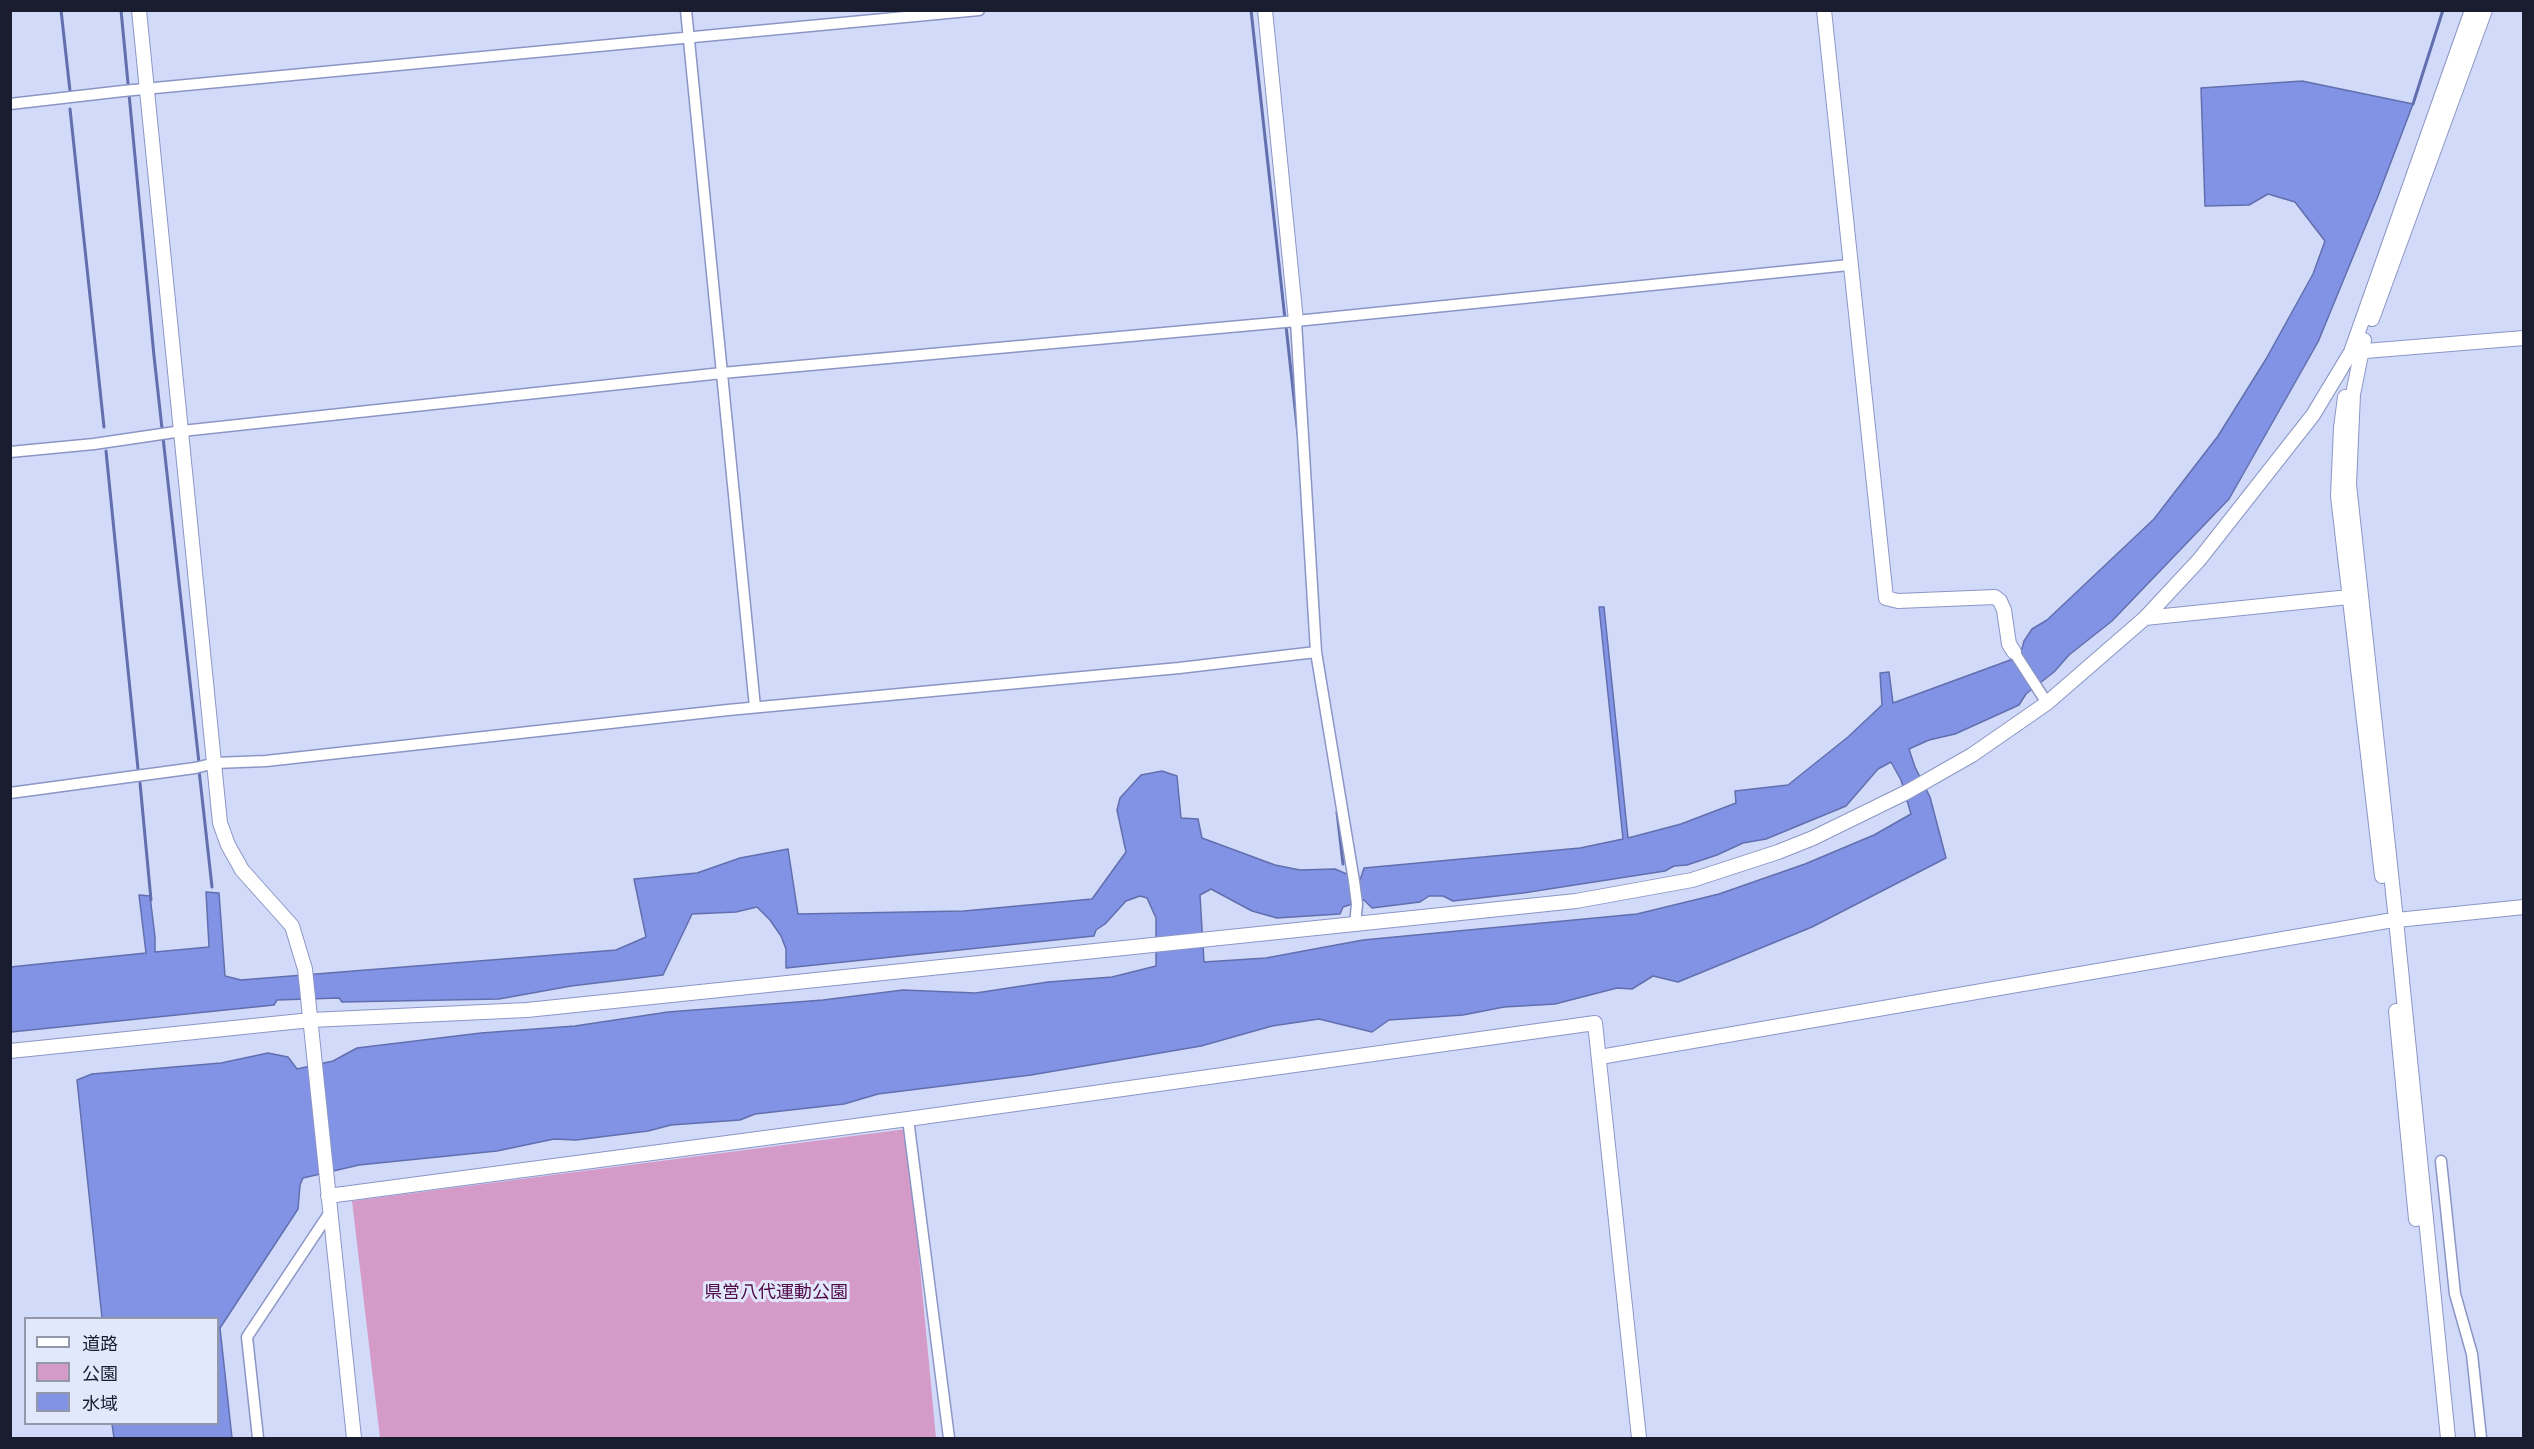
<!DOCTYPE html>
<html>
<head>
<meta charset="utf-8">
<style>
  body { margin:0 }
  #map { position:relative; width:2534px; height:1449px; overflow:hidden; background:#d2daf9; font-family:"IBM Plex Sans","Noto Sans JP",sans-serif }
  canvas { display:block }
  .frame { position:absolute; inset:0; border:12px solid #191d2f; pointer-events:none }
  .legend { position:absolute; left:24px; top:1317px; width:195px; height:108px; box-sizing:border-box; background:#e2e8fc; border:2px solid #9297aa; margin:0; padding:8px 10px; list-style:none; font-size:18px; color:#191d2f }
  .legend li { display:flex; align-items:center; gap:12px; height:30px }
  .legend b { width:30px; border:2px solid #9297aa }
</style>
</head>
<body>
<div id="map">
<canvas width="2534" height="1449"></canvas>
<div class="frame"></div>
<ul class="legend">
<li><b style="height:8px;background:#fff"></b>道路</li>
<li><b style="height:16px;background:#d59bc8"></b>公園</li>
<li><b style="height:16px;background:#8292e4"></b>水域</li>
</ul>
</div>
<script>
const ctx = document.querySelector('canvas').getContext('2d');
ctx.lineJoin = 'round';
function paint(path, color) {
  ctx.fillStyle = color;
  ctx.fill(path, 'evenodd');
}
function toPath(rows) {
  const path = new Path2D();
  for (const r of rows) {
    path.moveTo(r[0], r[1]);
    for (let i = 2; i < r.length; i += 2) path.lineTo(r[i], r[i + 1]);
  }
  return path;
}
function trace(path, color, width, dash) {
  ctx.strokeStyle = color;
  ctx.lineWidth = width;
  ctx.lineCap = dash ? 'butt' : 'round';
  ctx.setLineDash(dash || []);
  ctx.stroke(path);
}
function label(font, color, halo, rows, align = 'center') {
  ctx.font = font + ' "IBM Plex Sans","Noto Sans JP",sans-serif';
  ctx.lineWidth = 6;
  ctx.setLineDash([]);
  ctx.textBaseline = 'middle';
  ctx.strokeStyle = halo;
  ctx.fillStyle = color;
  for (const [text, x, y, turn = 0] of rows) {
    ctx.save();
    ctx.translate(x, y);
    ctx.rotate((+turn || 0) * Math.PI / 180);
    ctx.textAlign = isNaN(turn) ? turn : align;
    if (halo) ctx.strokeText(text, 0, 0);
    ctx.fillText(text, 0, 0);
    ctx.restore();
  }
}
paint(toPath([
  [907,1129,936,1438,380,1438,352,1201]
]), '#d59bc8');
const water = toPath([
  [2302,81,2413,104,2378,196,2318,342,2229,499,2112,621,2069,655,2054,672,2026,694,2019,705,1955,734,1929,740,1909,749,1915,767,1930,797,1946,858,1812,927,1678,982,1653,976,1632,989,1617,988,1555,1004,1504,1007,1463,1015,1389,1020,1372,1032,1319,1019,1272,1026,1201,1046,1031,1075,878,1094,844,1104,755,1114,740,1120,671,1125,648,1131,576,1140,554,1139,497,1151,359,1165,303,1178,300,1185,298,1209,220,1328,232,1438,114,1438,112,1424,218,1424,218,1318,102,1318,77,1080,92,1074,221,1063,268,1053,288,1057,297,1069,333,1061,357,1048,481,1033,575,1026,668,1012,823,1000,903,990,976,993,1048,982,1112,977,1156,966,1156,918,1147,898,1140,896,1126,901,1105,924,1096,930,1094,936,786,968,786,949,781,936,770,920,757,907,736,912,692,914,663,975,571,986,499,999,342,1002,339,998,277,1000,274,1005,11,1032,10,967,146,953,139,895,150,896,155,937,155,952,209,947,206,892,219,893,225,976,241,980,616,950,646,937,634,879,697,873,740,858,788,849,798,914,964,911,1092,899,1126,852,1117,810,1120,798,1141,775,1162,771,1177,776,1181,818,1198,819,1202,838,1275,865,1300,870,1335,869,1349,875,1352,880,1360,880,1364,868,1580,848,1623,839,1599,607,1604,607,1628,838,1681,824,1736,803,1735,791,1788,785,1848,737,1882,705,1880,673,1889,672,1893,703,2013,659,2021,652,2024,641,2032,629,2047,620,2154,519,2218,436,2266,359,2313,274,2325,241,2295,202,2268,194,2249,205,2205,206,2201,88,2302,81],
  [1891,762,1901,780,1911,814,1874,835,1805,864,1719,894,1637,914,1363,940,1266,958,1204,962,1200,895,1211,889,1252,911,1277,918,1340,914,1343,907,1364,900,1372,908,1420,902,1429,896,1443,896,1453,901,1523,893,1665,871,1674,866,1687,865,1717,855,1743,843,1766,839,1846,806,1878,769,1891,762]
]);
paint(water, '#8292e4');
trace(water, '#626fae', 1.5);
trace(toPath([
  [61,10,70,91],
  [121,10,154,356,199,763],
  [1251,10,1285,319],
  [2413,104,2443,10],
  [70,109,104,427],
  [1286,326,1298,435],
  [106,451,138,769],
  [199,770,212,887],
  [140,783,151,900],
  [1337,812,1343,864]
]), '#626fae', 3);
const minor = toPath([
  [686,10,755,707],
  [10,104,123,91,979,10],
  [1296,321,1316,652,1354,881,1357,904,1355,924],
  [10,452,94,444,182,431,722,373,1296,321,1849,265],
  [2014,652,2047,703],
  [10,793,195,768,215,763,266,761,728,710,1179,668,1316,652],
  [908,1119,949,1438],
  [2441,1161,2455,1294,2472,1354,2481,1438],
  [258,1438,247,1337,330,1212]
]);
const tertiary = toPath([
  [139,10,220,823,228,845,242,870,292,926,305,969,354,1438],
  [1265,10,1296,321],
  [1824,10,1886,598,1898,601,1995,597,2000,601,2004,610,2009,644,2014,652],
  [2372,319,2485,10],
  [2364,340,2353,394,2349,484,2396,920,2448,1438],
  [2353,352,2524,338],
  [2345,397,2341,428,2338,496,2382,876],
  [2145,618,2349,597],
  [2396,1011,2416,1219],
  [10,1051,311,1020,527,1010,1576,901,1692,880,1778,852,1813,838,1907,792,1972,755,2047,703,2145,618,2199,560,2313,415,2351,352,2472,10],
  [1600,1057,2387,921,2524,907],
  [328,1196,908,1119,1595,1023,1639,1438]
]);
trace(minor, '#8b96c5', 13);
trace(tertiary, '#8b96c5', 16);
trace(minor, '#fff', 10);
trace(tertiary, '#fff', 14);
label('18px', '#500a47', '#e2e8fc', [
  ["県営八代運動公園",776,1293]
]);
</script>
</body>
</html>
